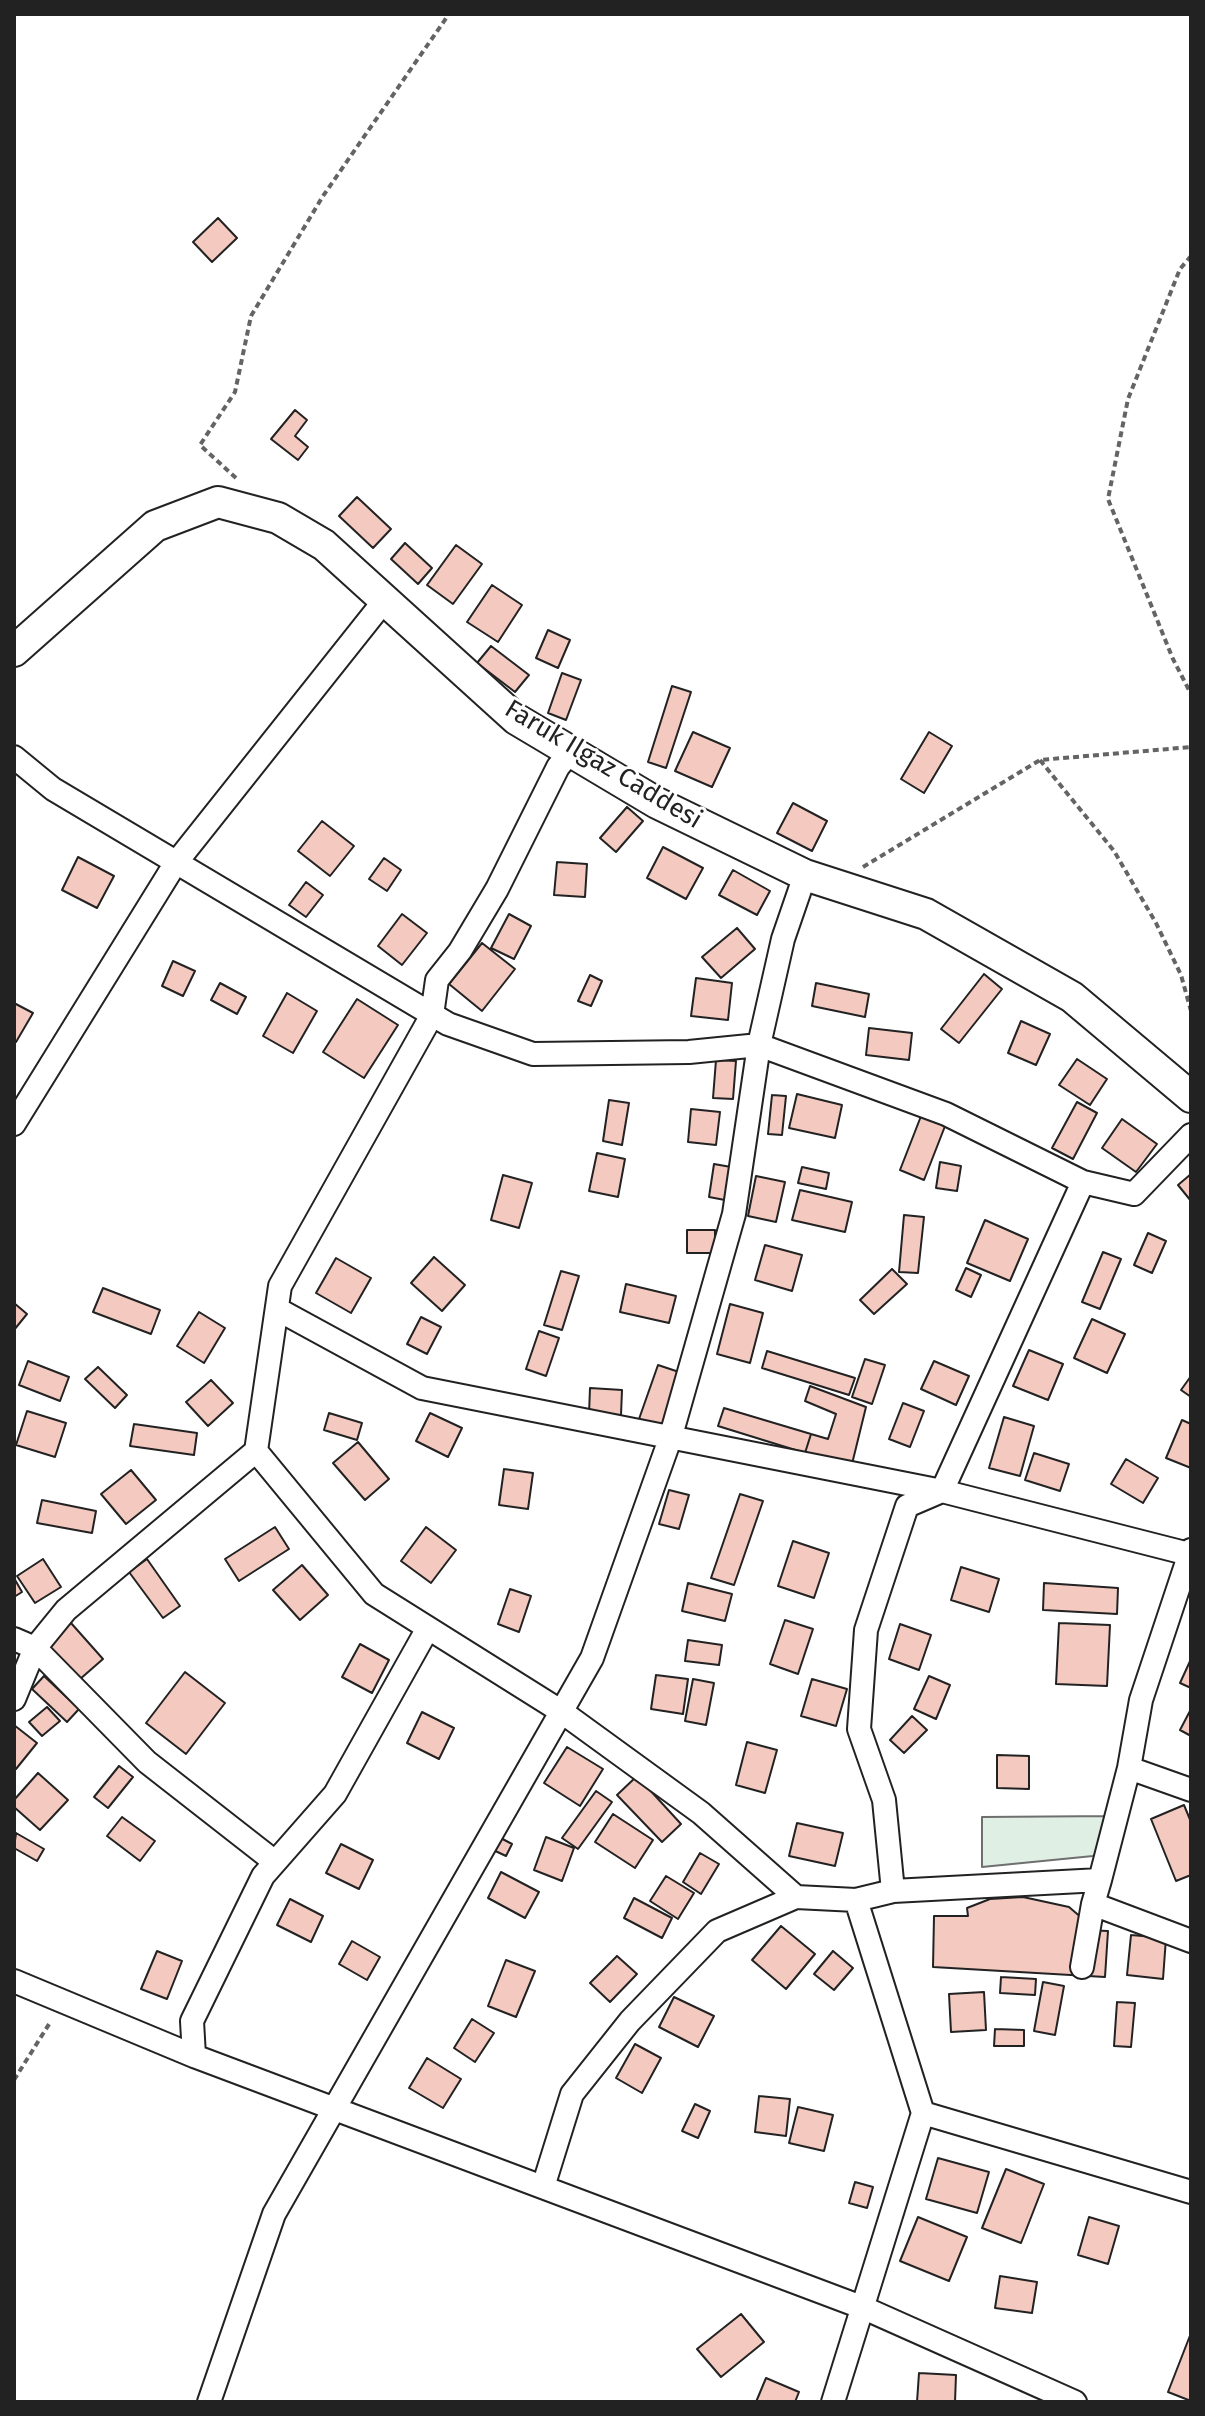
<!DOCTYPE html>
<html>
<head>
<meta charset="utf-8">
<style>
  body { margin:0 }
  #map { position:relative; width:1205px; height:2416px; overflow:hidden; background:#fff; font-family:"Fira Sans",sans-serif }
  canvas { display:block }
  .frame { position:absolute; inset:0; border:16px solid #222; pointer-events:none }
</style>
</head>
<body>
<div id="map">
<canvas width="1205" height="2416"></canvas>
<div class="frame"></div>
</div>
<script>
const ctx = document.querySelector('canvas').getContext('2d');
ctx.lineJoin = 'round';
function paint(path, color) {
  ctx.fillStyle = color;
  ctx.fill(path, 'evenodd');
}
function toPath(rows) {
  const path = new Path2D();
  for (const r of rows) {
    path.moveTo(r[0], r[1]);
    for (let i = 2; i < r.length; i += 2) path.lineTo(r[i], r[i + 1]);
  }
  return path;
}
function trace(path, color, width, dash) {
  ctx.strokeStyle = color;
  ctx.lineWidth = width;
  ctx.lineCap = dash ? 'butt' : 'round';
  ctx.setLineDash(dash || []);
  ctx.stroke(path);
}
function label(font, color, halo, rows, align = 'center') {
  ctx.font = font + ' "Fira Sans",sans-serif';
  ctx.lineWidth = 6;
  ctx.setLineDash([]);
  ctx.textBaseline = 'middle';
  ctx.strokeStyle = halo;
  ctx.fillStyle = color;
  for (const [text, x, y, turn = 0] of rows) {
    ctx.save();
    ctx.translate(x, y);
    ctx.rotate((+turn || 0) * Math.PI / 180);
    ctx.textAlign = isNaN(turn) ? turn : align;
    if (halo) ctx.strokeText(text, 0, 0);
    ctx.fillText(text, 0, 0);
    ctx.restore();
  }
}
const green = toPath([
  [1113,1816,1105,1850,1093,1856,982,1867,982,1817,1113,1816]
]);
paint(green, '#e0efe3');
trace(green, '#6f6f6f', 2);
const building = toPath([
  [218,218,237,238,212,262,193,242,218,218],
  [295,410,307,420,295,436,308,447,298,460,271,439,295,410],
  [357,497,391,529,373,548,339,516,357,497],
  [405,543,432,568,418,584,391,559,405,543],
  [456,545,482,564,453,604,427,585,456,545],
  [492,585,522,605,498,642,467,622,492,585],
  [548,630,570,640,558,668,536,658,548,630],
  [491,646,529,675,515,692,477,663,491,646],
  [562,673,581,680,566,720,548,713,562,673],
  [672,686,691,692,666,768,648,762,672,686],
  [693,732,730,748,712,787,675,771,693,732],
  [929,732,952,746,924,793,901,779,929,732],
  [793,803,827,821,812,851,777,833,793,803],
  [627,807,643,821,616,852,600,838,627,807],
  [322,821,354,846,330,876,298,851,322,821],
  [663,847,703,868,686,899,647,878,663,847],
  [78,857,114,876,97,908,62,890,78,857],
  [384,858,401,870,387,891,369,879,384,858],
  [557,862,587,864,585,897,554,895,557,862],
  [733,870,770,891,757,915,719,895,733,870],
  [306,882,323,895,306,917,289,905,306,882],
  [402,914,427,933,402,965,378,946,402,914],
  [509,914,531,926,514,959,491,948,509,914],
  [737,928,755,949,721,978,702,957,737,928],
  [482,943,515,969,482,1011,449,984,482,943],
  [173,961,195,971,183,996,162,986,173,961],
  [984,974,1002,989,959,1043,941,1029,984,974],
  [590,975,602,981,591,1006,578,1001,590,975],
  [696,978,732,983,728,1020,691,1016,696,978],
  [220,983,246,997,237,1014,211,1000,220,983],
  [816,983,869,994,865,1017,812,1006,816,983],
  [287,993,317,1011,293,1053,263,1036,287,993],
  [357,999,398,1025,364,1078,323,1052,357,999],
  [14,1003,33,1013,16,1042,14,1040,14,1003],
  [1021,1021,1050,1034,1036,1065,1008,1053,1021,1021],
  [869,1028,912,1033,909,1060,866,1055,869,1028],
  [1077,1059,1107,1079,1090,1105,1059,1085,1077,1059],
  [716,1060,736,1061,733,1099,713,1098,716,1060],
  [797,1094,842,1105,835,1138,789,1128,797,1094],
  [772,1095,786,1096,782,1135,768,1134,772,1095],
  [609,1100,629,1103,622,1145,603,1141,609,1100],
  [1077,1102,1097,1113,1073,1159,1052,1148,1077,1102],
  [691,1109,720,1112,716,1145,688,1142,691,1109],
  [923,1111,947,1121,924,1180,900,1170,923,1111],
  [1122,1119,1157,1144,1136,1172,1102,1148,1122,1119],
  [597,1153,625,1159,618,1197,589,1191,597,1153],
  [940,1162,961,1166,957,1191,936,1188,940,1162],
  [714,1164,731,1167,725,1200,709,1197,714,1164],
  [802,1167,829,1173,826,1189,798,1183,802,1167],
  [1191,1174,1191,1201,1178,1185,1191,1174],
  [503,1175,532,1183,519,1228,491,1220,503,1175],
  [756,1176,785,1182,776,1222,748,1216,756,1176],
  [800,1190,852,1202,845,1232,792,1220,800,1190],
  [904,1215,924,1217,918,1273,899,1272,904,1215],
  [985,1220,1028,1239,1010,1281,967,1263,985,1220],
  [687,1230,715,1230,715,1253,687,1253,687,1230],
  [1148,1233,1166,1241,1152,1273,1134,1265,1148,1233],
  [765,1245,802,1255,792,1291,755,1280,765,1245],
  [1103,1252,1121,1259,1100,1309,1082,1302,1103,1252],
  [434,1257,465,1285,442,1311,411,1283,434,1257],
  [336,1258,371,1278,351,1313,316,1293,336,1258],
  [966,1268,981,1275,971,1297,956,1290,966,1268],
  [892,1269,907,1284,874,1314,860,1300,892,1269],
  [561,1271,579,1276,562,1330,544,1325,561,1271],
  [626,1284,676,1296,669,1323,620,1312,626,1284],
  [103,1288,160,1310,151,1334,93,1312,103,1288],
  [14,1303,27,1314,14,1330,14,1303],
  [730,1304,763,1313,750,1363,717,1354,730,1304],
  [199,1312,225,1328,204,1363,177,1346,199,1312],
  [421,1317,441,1327,427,1354,407,1344,421,1317],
  [1092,1319,1125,1334,1107,1373,1074,1358,1092,1319],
  [539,1331,559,1338,546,1376,526,1369,539,1331],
  [1029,1350,1063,1364,1048,1400,1013,1386,1029,1350],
  [767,1351,855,1378,849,1395,762,1368,767,1351],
  [865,1359,885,1365,872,1404,852,1397,865,1359],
  [28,1361,69,1377,60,1401,19,1385,28,1361],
  [934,1361,969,1376,956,1405,921,1389,934,1361],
  [658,1365,682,1373,663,1428,639,1419,658,1365],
  [98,1367,127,1395,115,1408,85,1379,98,1367],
  [1191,1376,1191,1397,1181,1390,1191,1376],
  [211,1380,233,1403,208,1426,186,1402,211,1380],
  [810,1386,866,1407,852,1464,805,1453,811,1434,828,1439,836,1414,805,1401,810,1386],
  [590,1388,622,1390,621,1415,589,1414,590,1388],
  [903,1403,924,1411,910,1447,889,1439,903,1403],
  [724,1408,811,1434,805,1453,718,1426,724,1408],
  [27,1411,66,1423,55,1457,16,1445,27,1411],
  [329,1413,362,1423,357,1440,324,1430,329,1413],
  [430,1413,462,1428,448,1457,416,1441,430,1413],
  [1004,1417,1034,1426,1020,1476,989,1468,1004,1417],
  [1182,1420,1191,1424,1191,1468,1166,1458,1182,1420],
  [134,1424,197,1433,194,1455,130,1446,134,1424],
  [358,1442,389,1479,365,1500,333,1463,358,1442],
  [1034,1453,1069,1464,1060,1491,1025,1480,1034,1453],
  [1126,1459,1158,1478,1143,1503,1111,1484,1126,1459],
  [504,1469,533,1473,528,1509,499,1505,504,1469],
  [131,1470,156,1500,126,1524,101,1494,131,1470],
  [669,1490,689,1495,679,1529,659,1524,669,1490],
  [740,1494,763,1501,734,1585,711,1578,740,1494],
  [42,1500,96,1511,92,1533,37,1523,42,1500],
  [275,1527,289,1549,239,1581,225,1559,275,1527],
  [426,1527,456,1550,431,1583,401,1561,426,1527],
  [793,1541,829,1553,814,1598,778,1586,793,1541],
  [43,1559,61,1587,35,1603,17,1576,43,1559],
  [147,1559,180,1606,163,1618,129,1572,147,1559],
  [302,1565,328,1595,300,1620,273,1590,302,1565],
  [961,1567,999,1579,989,1612,951,1600,961,1567],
  [14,1578,22,1592,14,1597,14,1578],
  [688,1583,732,1594,725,1621,682,1611,688,1583],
  [1044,1583,1118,1588,1117,1614,1043,1610,1044,1583],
  [510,1589,531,1596,519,1632,498,1624,510,1589],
  [785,1620,813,1629,798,1674,770,1664,785,1620],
  [71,1623,103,1659,79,1680,46,1645,71,1623],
  [1059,1623,1110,1625,1107,1686,1056,1684,1059,1623],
  [900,1624,931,1635,919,1670,889,1659,900,1624],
  [688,1640,722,1645,719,1665,685,1661,688,1640],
  [360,1644,389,1660,372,1693,342,1677,360,1644],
  [1191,1659,1191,1688,1180,1683,1191,1659],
  [185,1672,225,1703,186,1754,146,1723,185,1672],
  [656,1675,688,1679,683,1714,651,1709,656,1675],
  [44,1676,79,1709,67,1722,32,1689,44,1676],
  [929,1676,950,1685,936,1719,914,1709,929,1676],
  [693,1679,714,1683,706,1725,685,1721,693,1679],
  [812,1679,847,1689,836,1726,801,1716,812,1679],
  [47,1707,60,1721,42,1736,29,1722,47,1707],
  [1191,1709,1191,1736,1180,1730,1191,1709],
  [422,1712,454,1728,439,1759,407,1743,422,1712],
  [912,1716,927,1730,904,1753,890,1740,912,1716],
  [14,1725,37,1743,16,1769,14,1767,14,1725],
  [747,1742,777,1750,765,1793,736,1785,747,1742],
  [567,1747,603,1769,580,1806,544,1783,567,1747],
  [997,1755,1029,1756,1029,1789,997,1788,997,1755],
  [119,1766,133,1777,108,1808,94,1797,119,1766],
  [38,1773,68,1800,40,1830,14,1807,14,1800,38,1773],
  [637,1776,681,1824,662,1842,617,1795,637,1776],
  [596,1791,612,1802,578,1849,562,1838,596,1791],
  [1184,1805,1191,1822,1191,1875,1176,1881,1151,1819,1184,1805],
  [613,1814,653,1840,635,1868,595,1842,613,1814],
  [122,1817,155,1841,140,1861,107,1836,122,1817],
  [797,1823,843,1833,835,1866,789,1856,797,1823],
  [16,1833,44,1849,37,1861,14,1848,16,1833],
  [495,1835,512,1844,506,1856,489,1848,495,1835],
  [546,1837,574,1848,562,1881,534,1870,546,1837],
  [341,1844,373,1860,359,1889,326,1873,341,1844],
  [700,1853,719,1864,701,1894,683,1882,700,1853],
  [501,1872,539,1892,525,1918,488,1898,501,1872],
  [666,1876,694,1893,678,1919,650,1901,666,1876],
  [1023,1897,1069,1907,1083,1919,1084,1930,1108,1931,1105,1977,933,1967,934,1916,968,1916,967,1908,990,1899,1023,1897],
  [634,1898,672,1918,662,1938,624,1918,634,1898],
  [290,1899,323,1916,311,1942,277,1925,290,1899],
  [781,1926,815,1954,786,1989,752,1960,781,1926],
  [1131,1935,1166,1938,1163,1979,1127,1975,1131,1935],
  [352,1941,380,1957,367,1980,339,1964,352,1941],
  [157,1951,182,1961,167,1999,141,1989,157,1951],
  [833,1951,853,1968,834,1990,814,1974,833,1951],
  [617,1956,637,1974,610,2002,590,1983,617,1956],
  [506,1960,535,1971,516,2017,488,2006,506,1960],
  [1001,1977,1036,1979,1035,1995,1000,1993,1001,1977],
  [1043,1982,1064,1986,1055,2035,1034,2031,1043,1982],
  [984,1992,986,2030,951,2032,949,1994,984,1992],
  [674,1997,714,2016,698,2047,659,2027,674,1997],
  [1117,2002,1135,2003,1131,2047,1114,2046,1117,2002],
  [472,2019,494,2033,475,2062,454,2048,472,2019],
  [995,2029,1024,2030,1024,2046,994,2046,995,2029],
  [635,2044,661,2058,642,2093,616,2078,635,2044],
  [427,2058,461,2079,443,2108,409,2088,427,2058],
  [759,2096,790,2099,786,2136,755,2132,759,2096],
  [695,2104,710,2111,698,2138,682,2131,695,2104],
  [798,2107,833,2115,824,2151,789,2143,798,2107],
  [938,2158,989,2172,977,2213,926,2199,938,2158],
  [1006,2169,1044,2184,1021,2243,982,2228,1006,2169],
  [855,2182,873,2187,867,2208,849,2203,855,2182],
  [918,2217,967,2237,949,2281,900,2261,918,2217],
  [1089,2217,1119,2226,1108,2264,1078,2255,1089,2217],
  [1000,2276,1037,2282,1032,2313,995,2308,1000,2276],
  [741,2314,764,2342,721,2377,697,2349,741,2314],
  [1191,2333,1191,2401,1168,2392,1191,2333],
  [919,2373,956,2375,955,2402,917,2402,919,2373],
  [766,2378,799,2392,795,2402,756,2402,766,2378]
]);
paint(building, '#f3c9c0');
trace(building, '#222', 2);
const street = toPath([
  [14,757,53,789,448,1024,533,1054,689,1052,759,1045,946,1114,1083,1182,1134,1194,1191,1135],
  [14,1124,175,864,384,601],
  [277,1309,422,1388,942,1491,1189,1554],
  [256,1451,374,1594,562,1712,701,1813,796,1897,856,1900,893,1891,1100,1880,1129,1768,1141,1700,1191,1550],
  [428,1628,335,1794,263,1876,192,2021,194,2056,864,2308,1075,2402],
  [14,1639,35,1648,147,1762,275,1862],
  [14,1699,35,1648,66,1610,256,1451,280,1286,432,1015,437,980,460,951,497,889,558,767,571,751],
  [1129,1768,1191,1790],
  [1100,1880,1093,1904,1191,1941],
  [893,1891,884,1800,859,1729,866,1630,907,1506,942,1491,1083,1182],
  [1082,1967,1093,1904],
  [14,1981,194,2056],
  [923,2113,1191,2192],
  [543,2187,572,2094,630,2021,717,1931,796,1897],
  [209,2402,274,2214,592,1658,670,1439,734,1214,759,1045,783,939,805,875],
  [833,2402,923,2113,856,1900]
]);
const secondary = toPath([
  [14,651,155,526,218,502,278,518,324,545,516,719,657,803,805,875,926,914,1072,997,1191,1097]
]);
trace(street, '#222', 26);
trace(secondary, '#222', 34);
trace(toPath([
  [1191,256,1180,269,1128,399,1108,499,1173,659,1191,694],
  [236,478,200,445,235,392,251,316,323,196,449,14],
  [1040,760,1114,851,1156,923,1181,975,1191,1011],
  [863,867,1040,760,1191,747],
  [14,2080,51,2021]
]), '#646464', 4, [6, 4]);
trace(street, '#fff', 22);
trace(secondary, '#fff', 30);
label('26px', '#222', '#fff', [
  ["Faruk Ilgaz Caddesi",603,765,31]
]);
</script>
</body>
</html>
